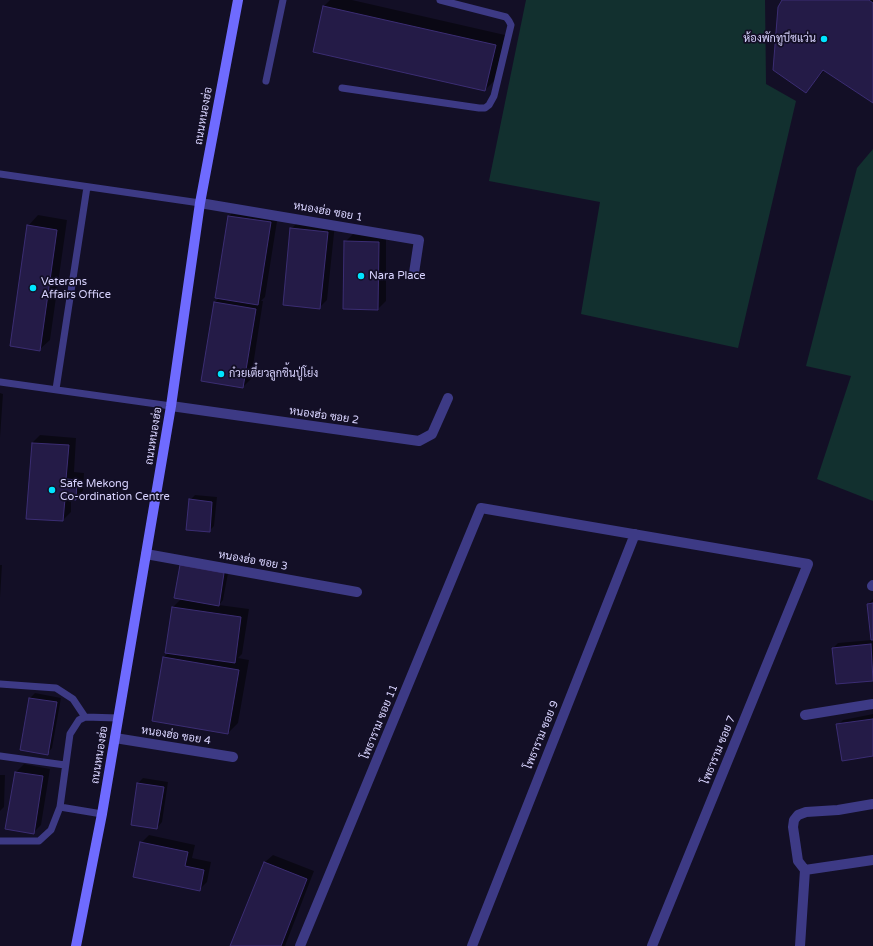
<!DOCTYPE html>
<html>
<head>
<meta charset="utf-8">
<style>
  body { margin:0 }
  canvas { display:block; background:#130f26 }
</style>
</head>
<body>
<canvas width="873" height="946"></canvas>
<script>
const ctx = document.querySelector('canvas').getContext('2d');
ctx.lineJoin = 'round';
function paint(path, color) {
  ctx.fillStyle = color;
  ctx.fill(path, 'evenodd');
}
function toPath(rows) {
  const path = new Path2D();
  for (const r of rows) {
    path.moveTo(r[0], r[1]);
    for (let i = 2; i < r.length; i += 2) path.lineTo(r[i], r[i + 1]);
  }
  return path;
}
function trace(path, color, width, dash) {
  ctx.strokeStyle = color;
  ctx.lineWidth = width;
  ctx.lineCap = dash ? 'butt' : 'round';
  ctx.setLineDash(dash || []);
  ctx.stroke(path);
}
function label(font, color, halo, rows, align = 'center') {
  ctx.font = font + ' "Varela Round",Sarabun,sans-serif';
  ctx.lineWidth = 3.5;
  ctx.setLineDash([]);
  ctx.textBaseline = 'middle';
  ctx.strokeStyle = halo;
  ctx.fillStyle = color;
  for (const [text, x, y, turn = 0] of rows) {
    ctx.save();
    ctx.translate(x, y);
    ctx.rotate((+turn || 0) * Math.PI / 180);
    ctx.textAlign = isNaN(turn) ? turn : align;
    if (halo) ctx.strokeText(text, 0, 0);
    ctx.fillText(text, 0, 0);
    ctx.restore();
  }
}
paint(toPath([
  [526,0,765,0,766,84,796,101,738,348,581,314,600,202,489,181],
  [873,149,873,501,817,479,851,376,806,366,857,168]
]), '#12302f');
paint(toPath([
  [330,0,352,0,505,35,495,80,485,90,314,51,324,6],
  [783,0,873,0,873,102,825,70,806,91],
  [237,208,278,215,265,297,261,301,263,301,251,379,243,387,203,380,215,302,219,298,216,297,229,216],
  [38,215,67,220,50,340,39,350,28,226],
  [299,221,335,224,327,300,319,308,291,229],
  [353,234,386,235,386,301,378,309,345,242],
  [0,393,3,394,0,438],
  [40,435,76,438,74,472,84,473,83,491,75,499,71,499,71,512,63,520,28,518,32,443],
  [195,495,217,497,214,526,209,531,190,500],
  [0,565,2,565,0,598],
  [229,568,223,600,219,605,249,609,242,654,238,658,249,660,238,723,228,733,164,657,169,652,166,652,173,607,181,599],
  [873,599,873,680,837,683,833,648,838,643,872,640,868,604],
  [35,693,61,698,52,748,47,754,22,749,30,698],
  [873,714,873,754,838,725,843,720],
  [24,764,50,769,41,825,33,833,7,828,16,772],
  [0,775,5,775,4,807,0,811],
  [143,778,168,782,162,822,157,828,138,783],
  [149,835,195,845,192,858,211,862,207,882,199,890,141,843],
  [273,855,314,871,285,946,231,946,265,862]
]), '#0007');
const building = toPath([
  [782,0,869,0,873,3,873,103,823,70,806,93,773,70,778,7,782,0],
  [323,6,496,45,485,91,313,52,323,6],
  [228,216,271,222,258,305,215,298,228,216],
  [27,225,57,230,40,351,10,346,27,225],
  [290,228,328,232,320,309,283,305,290,228],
  [344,241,379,242,378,310,343,309,344,241],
  [214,302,256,309,243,388,201,381,214,302],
  [32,443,69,445,66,479,77,480,76,500,65,499,63,521,26,519,32,443],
  [189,499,212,502,210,532,186,530,189,499],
  [180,565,224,573,219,606,174,598,180,565],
  [873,603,873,640,871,640,867,604,873,603],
  [172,607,241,617,235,663,165,653,172,607],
  [871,644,873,681,836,684,832,648,871,644],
  [163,657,239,670,228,734,152,721,163,657],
  [29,698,57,702,48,755,20,750,29,698],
  [873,719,873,756,842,761,836,724,873,719],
  [15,772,43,776,34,834,5,829,15,772],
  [137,783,164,787,157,829,131,825,137,783],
  [140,842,188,852,185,866,204,870,200,891,133,877,140,842],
  [264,862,307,879,281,946,230,946,264,862]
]);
paint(building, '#241b47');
trace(building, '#3b2d73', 1);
trace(toPath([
  [266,81,283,0],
  [342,88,479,108,485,108,489,105,494,96,511,25,509,21,506,17,440,0],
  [0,174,200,203],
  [0,382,171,406],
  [56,389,87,187],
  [0,684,56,688,73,699,85,717],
  [0,756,65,765],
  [60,807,102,814],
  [0,841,39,841,51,830,60,807,70,734,79,720,85,717,118,718]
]), '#3d3a85', 7);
trace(toPath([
  [200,203,419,240,414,273],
  [171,406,419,441,432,434,448,398],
  [146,554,357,592],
  [872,586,873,585],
  [805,715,873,704],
  [115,738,233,757],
  [873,804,838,810,806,812,798,815,794,820,793,827,798,861,805,870,873,860],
  [300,946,481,508,808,564,652,946],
  [472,946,635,534],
  [800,946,805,870]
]), '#3d3a85', 10);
trace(toPath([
  [76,946,102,814,171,406,200,203,238,0]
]), '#6f6bff', 10);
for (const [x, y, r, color] of [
  [824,39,4,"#00e5ff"],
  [361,276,4,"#00e5ff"],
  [33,288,4,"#00e5ff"],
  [221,374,4,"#00e5ff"],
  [52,490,4,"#00e5ff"]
]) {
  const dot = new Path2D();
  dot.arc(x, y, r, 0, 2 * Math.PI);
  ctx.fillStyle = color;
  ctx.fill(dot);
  trace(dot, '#130f26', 1.5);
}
label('11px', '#d9d4ff', '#130f26', [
  ["ห้องพักทูบีซแว่น",816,39,"right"],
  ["Nara Place",369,276],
  ["Veterans",41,282],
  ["Affairs Office",41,295],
  ["ก๋วยเตี๋ยวลูกชิ้นปู่โย่ง",229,374],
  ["Safe Mekong",60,484],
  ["Co-ordination Centre",60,497]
], 'left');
label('11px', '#d9d4ff', '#130f26', [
  ["ถนนหนองฮ่อ",204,116,-80],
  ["หนองฮ่อ ซอย 1",328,212,10],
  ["หนองฮ่อ ซอย 2",324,416,8],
  ["ถนนหนองฮ่อ",154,436,-81],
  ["หนองฮ่อ ซอย 3",253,561,10],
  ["โพธาราม ซอย 11",380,722,-68],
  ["โพธาราม ซอย 9",542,735,-68],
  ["หนองฮ่อ ซอย 4",176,736,9],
  ["โพธาราม ซอย 7",719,750,-68],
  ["ถนนหนองฮ่อ",100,755,-81]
]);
</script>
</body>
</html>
